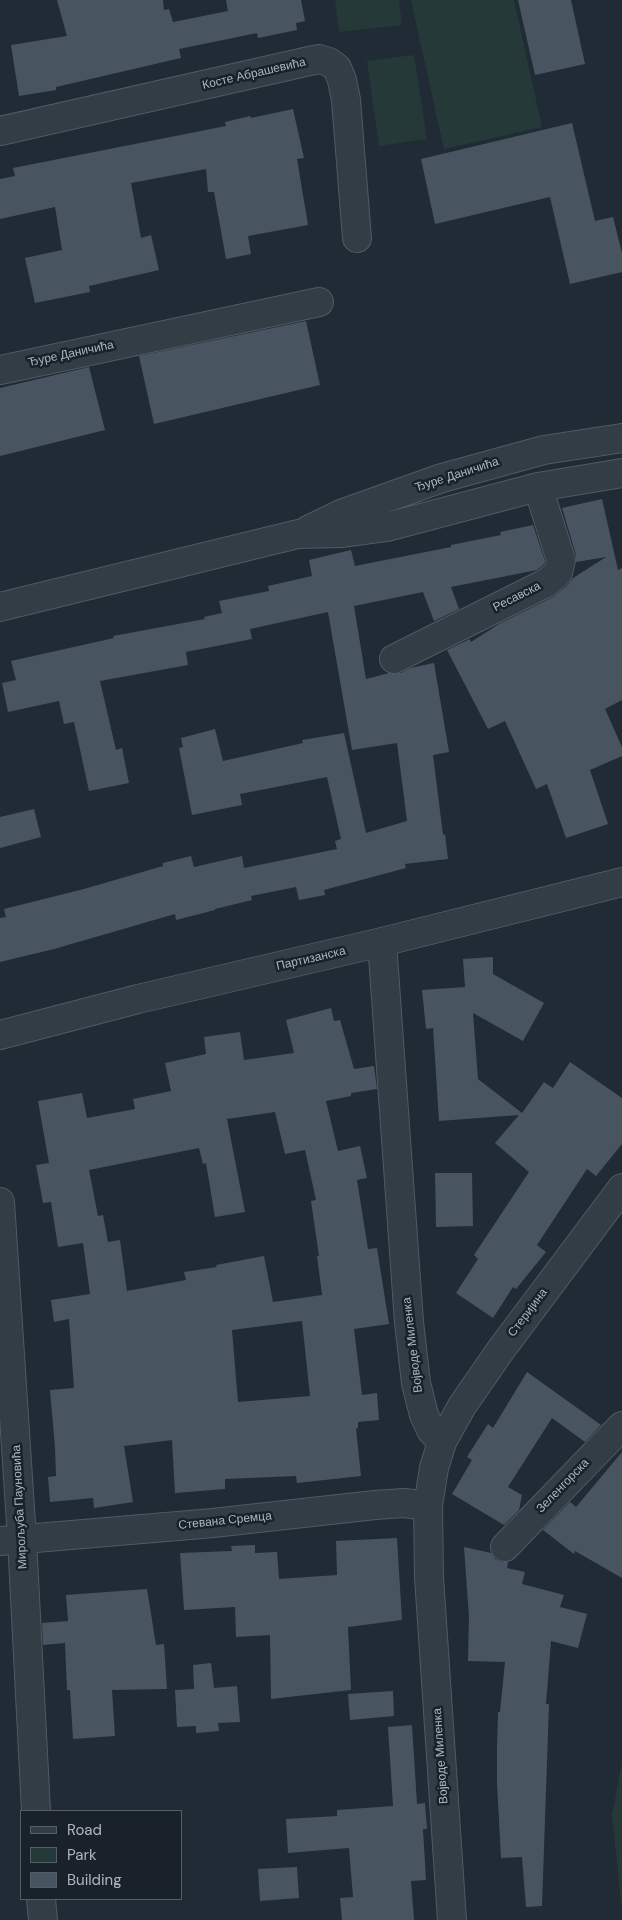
<!DOCTYPE html>
<html>
<head>
<meta charset="utf-8">
<style>
  body { margin:0 }
  #map { position:relative; width:622px; height:1920px; overflow:hidden; background:#202b35; font-family:"DM Sans",sans-serif }
  canvas { display:block }
  .legend { position:absolute; left:20px; top:1810px; width:162px; height:90px; box-sizing:border-box; background:#19222a; border:1px solid #545e67; margin:0; padding:6px 9px; list-style:none; font-size:15px; color:#adb7c3 }
  .legend li { display:flex; align-items:center; gap:10px; height:25px }
  .legend b { width:25px; border:1px solid #545e67 }
</style>
</head>
<body>
<div id="map">
<canvas width="622" height="1920"></canvas>
<ul class="legend">
<li><b style="height:6px;background:#333d46"></b>Road</li>
<li><b style="height:14px;background:#253938"></b>Park</li>
<li><b style="height:14px;background:#485561"></b>Building</li>
</ul>
</div>
<script>
const ctx = document.querySelector('canvas').getContext('2d');
ctx.lineJoin = 'round';
function paint(path, color) {
  ctx.fillStyle = color;
  ctx.fill(path, 'evenodd');
}
function toPath(rows) {
  const path = new Path2D();
  for (const r of rows) {
    path.moveTo(r[0], r[1]);
    for (let i = 2; i < r.length; i += 2) path.lineTo(r[i], r[i + 1]);
  }
  return path;
}
function trace(path, color, width, dash) {
  ctx.strokeStyle = color;
  ctx.lineWidth = width;
  ctx.lineCap = dash ? 'butt' : 'round';
  ctx.setLineDash(dash || []);
  ctx.stroke(path);
}
function label(font, color, halo, rows, align = 'center') {
  ctx.font = font + ' "DM Sans",sans-serif';
  ctx.lineWidth = 5;
  ctx.setLineDash([]);
  ctx.textBaseline = 'middle';
  ctx.strokeStyle = halo;
  ctx.fillStyle = color;
  for (const [text, x, y, turn = 0] of rows) {
    ctx.save();
    ctx.translate(x, y);
    ctx.rotate((+turn || 0) * Math.PI / 180);
    ctx.textAlign = isNaN(turn) ? turn : align;
    if (halo) ctx.strokeText(text, 0, 0);
    ctx.fillText(text, 0, 0);
    ctx.restore();
  }
}
paint(toPath([
  [335,0,399,0,402,25,339,32],
  [411,0,514,0,542,127,444,149],
  [414,55,427,139,379,146,367,61],
  [622,1761,622,1911,612,1815]
]), '#253938');
paint(toPath([
  [57,0,163,0,164,10,169,9,173,22,228,11,226,0,301,0,305,21,296,23,297,30,258,38,257,33,179,49,181,58,56,87,56,90,19,96,11,45,67,36],
  [518,0,571,0,585,64,535,75],
  [293,109,304,158,297,159,308,225,248,236,251,254,226,259,214,192,208,192,206,169,131,183,141,238,151,235,159,270,89,286,90,292,35,303,25,258,62,250,55,207,0,219,0,179,15,176,13,168,226,126,225,122,250,116,251,118],
  [572,123,595,221,613,217,622,253,622,272,570,284,550,197,435,224,421,159],
  [306,321,320,385,154,424,139,356],
  [89,367,105,430,0,456,0,388],
  [602,499,618,570,622,568,622,700,605,709,622,747,622,756,590,770,608,824,566,838,547,784,536,789,505,721,488,729,447,650,470,639,471,642,499,624,553,597,568,585,573,578,606,557,576,562,576,555,562,508],
  [533,525,545,561,544,564,537,570,451,587,459,609,434,621,423,592,354,606,366,679,389,673,401,673,410,668,434,663,449,752,433,755,443,835,445,834,448,859,405,864,406,868,324,890,325,895,299,900,296,887,251,896,252,900,215,909,215,910,176,920,175,914,54,949,0,962,0,918,6,917,4,909,84,889,163,866,163,863,191,856,194,867,242,856,244,868,337,849,335,841,341,839,327,777,240,794,242,805,192,815,179,748,183,747,181,738,215,729,223,761,303,743,302,740,344,733,366,833,407,821,397,743,352,750,328,612,250,629,252,639,186,652,188,665,100,681,116,750,122,748,129,783,89,791,74,722,64,724,59,701,8,712,2,683,16,680,11,661,114,638,113,636,205,619,204,617,222,613,219,601,269,591,268,586,312,576,309,560,351,550,355,566,451,547,451,545,501,535,500,532],
  [34,809,41,837,0,848,0,817],
  [493,957,493,974,544,1003,523,1041,473,1013,478,1079,522,1113,544,1082,553,1088,570,1062,622,1098,622,1144,596,1176,587,1169,537,1245,546,1252,516,1289,513,1287,493,1318,456,1293,478,1259,474,1255,529,1172,495,1143,519,1115,439,1121,433,1028,426,1029,422,990,465,987,463,959],
  [331,1008,334,1021,340,1020,354,1069,374,1066,377,1089,351,1093,351,1096,326,1101,338,1151,360,1146,367,1178,357,1180,368,1249,377,1248,389,1324,354,1329,362,1395,377,1393,379,1420,358,1422,358,1428,356,1429,361,1476,297,1483,296,1476,225,1479,225,1489,175,1493,172,1440,124,1446,133,1502,94,1508,93,1498,50,1502,48,1477,56,1476,55,1448,50,1390,74,1388,69,1319,54,1322,51,1300,90,1294,83,1243,58,1247,51,1202,43,1203,36,1165,49,1163,38,1101,82,1093,87,1118,135,1109,133,1099,171,1091,165,1063,206,1054,204,1037,240,1032,244,1060,294,1053,286,1020],
  [275,1112,285,1154,305,1150,316,1200,311,1201,319,1256,317,1256,322,1295,273,1302,264,1256,216,1265,217,1267,184,1272,186,1280,127,1291,120,1240,108,1242,103,1215,98,1216,89,1170,199,1148,203,1164,206,1163,215,1217,245,1212,227,1119],
  [302,1321,310,1396,238,1402,232,1330],
  [435,1173,472,1173,473,1226,436,1227],
  [527,1372,601,1425,585,1442,552,1418,508,1487,522,1495,519,1510,504,1525,452,1494,472,1460,467,1457,488,1424,493,1428],
  [622,1452,622,1578,575,1551,574,1554,543,1530,570,1502,576,1507],
  [397,1538,402,1620,348,1627,351,1690,271,1699,270,1635,236,1637,235,1607,184,1610,180,1553,232,1551,231,1546,255,1545,255,1553,277,1552,279,1579,337,1575,336,1541],
  [464,1547,491,1553,495,1559,501,1562,508,1562,507,1568,525,1572,522,1584,564,1595,560,1607,587,1614,578,1648,551,1641,546,1704,549,1704,542,1906,526,1907,522,1857,501,1858,497,1783,497,1747,498,1712,500,1712,505,1662,468,1661,469,1617],
  [147,1589,156,1645,164,1644,167,1689,112,1690,115,1736,73,1739,70,1690,67,1690,65,1643,43,1645,42,1623,68,1621,66,1595],
  [211,1663,214,1688,237,1686,240,1722,218,1723,219,1731,196,1733,196,1726,177,1727,175,1690,194,1689,193,1665],
  [393,1691,394,1716,350,1720,348,1694],
  [412,1725,417,1804,425,1803,427,1829,423,1829,426,1880,411,1881,414,1920,342,1920,340,1898,353,1897,349,1848,288,1853,286,1819,337,1816,337,1810,393,1806,388,1727],
  [297,1867,299,1898,260,1901,258,1869]
]), '#485561');
const minor = toPath([
  [0,131,305,62,319,59,329,62,337,68,342,80,346,100,357,238],
  [0,370,319,302],
  [308,530,341,514,442,478,544,450,622,438],
  [0,607,298,534,343,533,387,527,538,487,622,473],
  [394,659,546,583,558,573,561,560,538,487],
  [382,942,409,1322,416,1383,424,1415,431,1430,442,1442],
  [0,1035,138,999,382,942,622,882],
  [0,1202,22,1539,36,1811],
  [0,1541,213,1523,375,1505,404,1503,428,1506],
  [505,1547,622,1426],
  [41,1899,43,1920],
  [452,1920,429,1577,428,1506,434,1468,442,1442,462,1406,500,1351,622,1188]
]);
trace(minor, '#515a64', 30);
trace(minor, '#333d46', 28);
label('12px', '#adb7c3', '#19222a', [
  ["Косте Абрашевића",254,74,-13],
  ["Ђуре Даничића",71,354,-12],
  ["Ђуре Даничића",457,475,-18],
  ["Ресавска",517,597,-27],
  ["Партизанска",311,959,-13],
  ["Стеријина",528,1313,-53],
  ["Војводе Миленка",413,1345,-97],
  ["Зеленгорска",563,1486,-46],
  ["Мирољуба Пауновића",20,1507,-93],
  ["Стевана Сремца",225,1521,-6],
  ["Војводе Миленка",441,1756,-94]
]);
</script>
</body>
</html>
